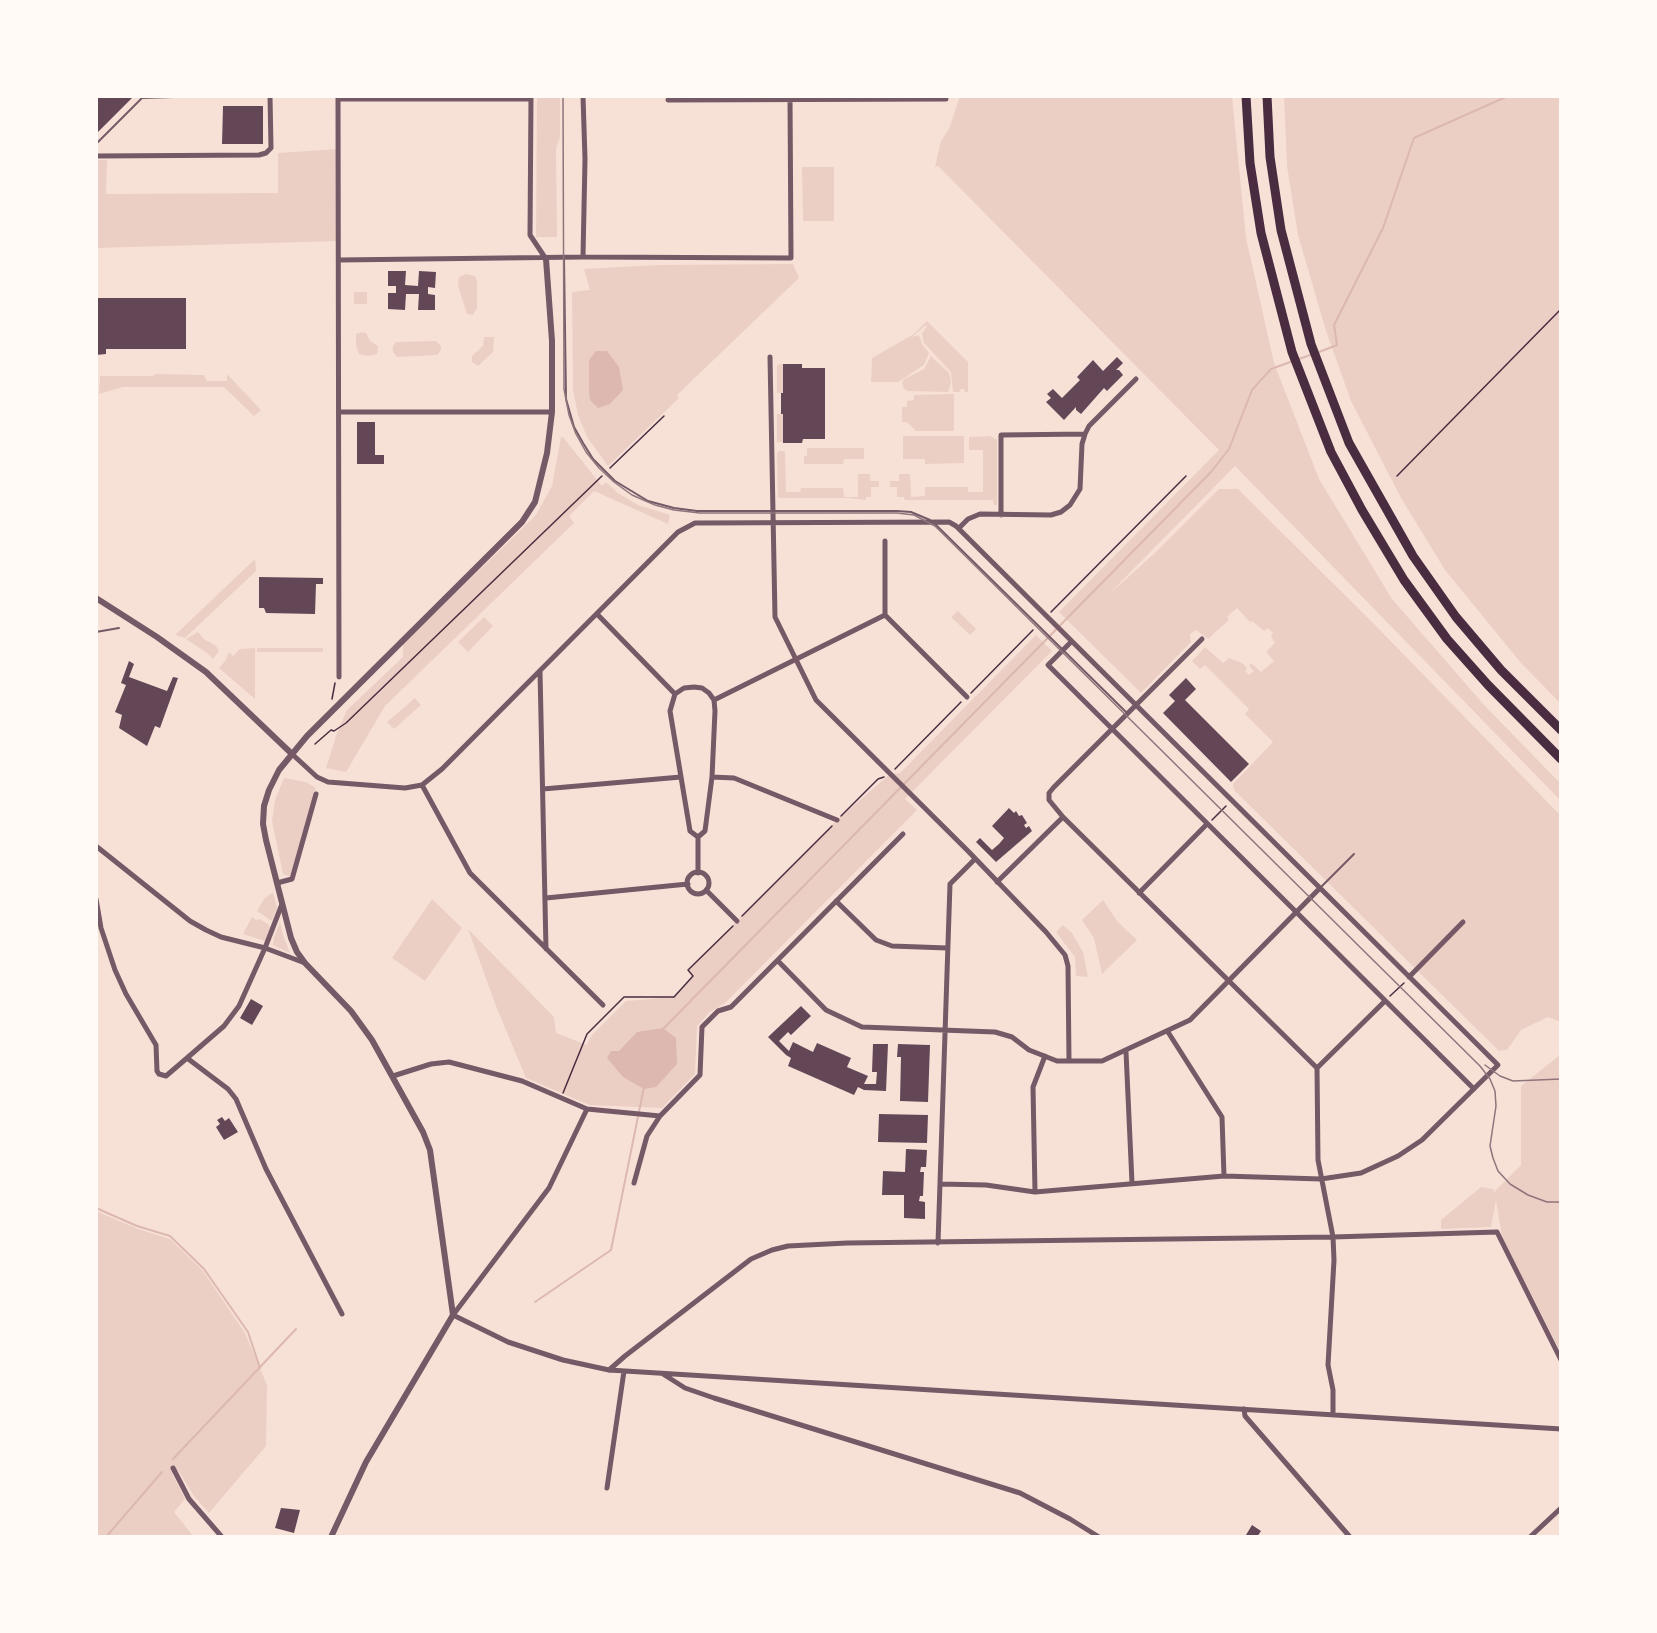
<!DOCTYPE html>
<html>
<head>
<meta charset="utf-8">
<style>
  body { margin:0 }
  #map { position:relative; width:1657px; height:1633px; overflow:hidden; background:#f7e1d7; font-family:"Nunito Sans",sans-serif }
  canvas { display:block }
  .frame { position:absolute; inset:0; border:98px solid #fffaf5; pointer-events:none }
</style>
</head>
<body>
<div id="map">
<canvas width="1657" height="1633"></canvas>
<div class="frame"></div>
</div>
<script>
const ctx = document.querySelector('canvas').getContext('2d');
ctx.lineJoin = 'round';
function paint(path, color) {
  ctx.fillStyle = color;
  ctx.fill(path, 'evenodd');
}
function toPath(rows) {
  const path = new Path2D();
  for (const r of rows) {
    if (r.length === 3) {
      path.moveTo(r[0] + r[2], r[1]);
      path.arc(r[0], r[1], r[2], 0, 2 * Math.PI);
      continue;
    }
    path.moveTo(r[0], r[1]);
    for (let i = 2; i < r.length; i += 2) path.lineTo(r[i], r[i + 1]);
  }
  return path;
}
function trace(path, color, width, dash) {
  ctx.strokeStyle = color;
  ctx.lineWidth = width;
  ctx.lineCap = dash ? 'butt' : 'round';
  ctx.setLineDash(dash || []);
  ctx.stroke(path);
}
paint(toPath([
  [537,96,560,96,560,137,556,149,557,237,536,237],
  [960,96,1232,96,1246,238,1274,363,1319,479,1392,599,1485,706,1561,784,1561,801,1235,466,1107,596,1156,552,1219,489,1238,489,1376,626,1561,816,1561,1022,1548,1017,1521,1030,1507,1050,1499,1051,1234,790,1233,784,1273,742,1245,714,1249,709,1205,665,1200,669,1192,661,1205,647,1223,663,1229,658,1242,663,1247,668,1245,671,1249,675,1254,671,1249,666,1251,663,1261,672,1274,661,1266,652,1275,643,1271,637,1273,633,1268,628,1264,631,1252,621,1250,622,1237,608,1227,617,1229,620,1208,639,1196,630,1190,634,1191,642,1141,693,1059,612,1219,450,938,166,935,167,941,141,949,129],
  [1284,96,1561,96,1561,704,1521,663,1445,570,1401,498,1351,401,1326,331,1298,235,1287,166],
  [339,149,339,241,96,248,96,160,107,160,106,194,278,193,278,153],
  [802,167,834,167,834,221,803,221],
  [793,264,799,278,677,395,679,398,608,466,587,437,578,415,573,390,572,292,590,290,584,269,658,265],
  [466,274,475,276,477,282,477,308,473,315,467,314,458,286,459,277],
  [354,292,367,292,367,304,354,304],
  [927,321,968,362,968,392,965,392,964,389,960,389,960,392,953,392,951,372,924,343,922,334,927,326,926,325,912,337,919,335,922,344,929,353,924,365,898,382,871,382,872,358,914,334],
  [362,332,366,333,370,341,378,346,377,354,368,356,359,354,356,345,356,334],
  [484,337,494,337,493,352,478,366,472,362,472,356,483,346],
  [436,341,441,346,441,350,437,355,397,357,393,352,393,346,396,342],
  [931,356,949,373,951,381,949,390,948,392,908,391,904,389,902,383,904,379,924,369],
  [780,364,783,364,783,393,777,393,777,366],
  [155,374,204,375,207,381,227,381,227,374,261,410,254,416,224,387,123,387,99,394,100,376,153,376],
  [954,394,954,431,916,431,907,422,902,422,902,407,907,407,907,401,914,400,914,395],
  [777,414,783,414,783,442,777,442],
  [903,436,964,436,964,463,925,464,925,459,903,459],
  [990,436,997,440,997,505,994,505,993,500,904,500,904,497,897,497,897,487,890,487,890,481,899,481,899,474,910,474,911,497,925,496,925,487,968,487,968,492,983,492,983,450,969,450,969,437],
  [561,437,563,437,602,486,606,482,618,493,638,505,670,515,668,524,594,491,569,516,574,523,385,706,346,772,326,768,337,733,347,710,403,657,403,644,536,515,552,486],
  [807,448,864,448,864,459,844,459,843,464,804,464,804,456,807,456],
  [779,451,785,451,786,492,800,492,801,488,843,488,844,497,858,497,858,474,870,474,870,481,879,481,879,487,871,487,871,497,866,497,866,500,848,498,780,498,778,497,777,453],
  [255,559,256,571,185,638,175,635],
  [958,611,976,629,970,635,951,617],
  [484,617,493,626,468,652,458,642],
  [198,632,204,639,216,646,219,651,213,659,207,653,186,639],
  [1036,635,1052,651,905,799,917,810,725,1003,710,1012,697,1026,695,1074,662,1108,589,1105,526,1078,496,1006,468,929,554,1017,556,1033,587,1045,591,1036,626,1001,674,997,693,976,688,970,837,820,890,774,900,773],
  [255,648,255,699,219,668,226,660,229,652,233,656,240,649],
  [257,648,323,648,323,652,257,652],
  [415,698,421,705,394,729,387,722],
  [284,778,306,782,316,788,290,876,288,876,283,874,272,821,275,800],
  [273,892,277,908,272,920,270,920,257,911,264,899],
  [432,899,462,928,425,981,392,958],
  [1103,900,1117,921,1137,940,1102,974,1094,938,1082,920],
  [252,917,256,920,260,919,269,925,270,928,265,941,243,934],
  [280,922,283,935,290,953,273,945,274,937],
  [1063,925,1072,933,1083,952,1088,977,1076,976,1075,957,1056,932],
  [1561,1054,1561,1353,1502,1237,1496,1200,1491,1227,1441,1229,1441,1220,1481,1187,1493,1189,1495,1194,1495,1191,1521,1165,1521,1086],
  [96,1211,138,1229,170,1239,203,1271,245,1333,267,1385,266,1446,209,1513,194,1496,178,1470,172,1473,185,1499,174,1512,194,1537,96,1537]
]), '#ebcfc5');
paint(toPath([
  [596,351,607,351,619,367,623,390,610,404,598,408,590,400,589,391,589,360],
  [663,1028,676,1038,677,1064,656,1087,644,1089,623,1077,607,1058,611,1051,619,1051,637,1032]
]), '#dcb8b0');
trace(toPath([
  [1319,352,1337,345,1334,325,1383,228,1414,138,1508,96],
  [1299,359,1313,354],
  [662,1030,1211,472,1229,449,1252,390,1271,369,1293,361],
  [96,1208,137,1226,170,1236,204,1269,248,1332,260,1368],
  [535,1302,611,1250,644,1087],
  [173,1459,296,1329],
  [106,1537,162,1472]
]), '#dcb8b0', 2);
paint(toPath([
  [96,96,134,96,96,134],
  [223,106,263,106,263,144,222,144],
  [388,271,406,271,405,285,418,286,419,271,436,272,435,288,428,287,428,294,435,295,435,310,418,310,419,294,406,294,405,310,388,309,388,293,396,293,396,286,388,286],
  [96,298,186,298,186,349,106,349,106,354,96,355],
  [1117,357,1123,363,1116,370,1119,370,1123,375,1107,391,1104,388,1081,414,1076,410,1076,407,1064,420,1046,402,1051,398,1047,394,1053,389,1062,398,1080,380,1077,377,1093,360,1103,371],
  [783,364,802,364,802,368,825,368,825,439,803,439,802,443,783,443,783,414,781,414,781,393,783,393],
  [357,422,375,422,375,455,384,455,384,464,357,464],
  [259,577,323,578,323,584,316,584,315,614,266,613,264,608,259,608],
  [129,661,134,664,129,677,167,691,173,677,178,678,160,728,155,726,147,746,119,728,122,715,115,712,126,685,121,683],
  [1186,678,1196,689,1185,700,1249,764,1231,782,1163,713,1175,701,1169,695],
  [1009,808,1014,813,1016,811,1019,816,1022,815,1027,823,1024,825,1026,828,1029,826,1032,831,996,862,976,842,980,838,992,850,999,844,1004,838,992,826],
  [251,999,263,1006,252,1025,240,1018],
  [801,1006,811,1016,791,1035,788,1032,779,1041,789,1051,793,1042,813,1052,817,1043,851,1058,847,1067,868,1076,864,1084,876,1084,877,1072,872,1072,873,1044,888,1044,886,1091,864,1090,858,1087,854,1095,788,1066,791,1058,786,1055,768,1037],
  [898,1044,930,1045,928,1102,900,1101,901,1057,897,1057],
  [879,1114,928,1115,927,1143,878,1142],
  [222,1117,225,1121,229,1118,238,1132,224,1140,216,1127,220,1124,217,1120],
  [906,1149,927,1150,926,1167,921,1167,920,1172,924,1172,923,1196,920,1196,919,1201,925,1202,925,1219,904,1218,904,1195,882,1195,883,1171,905,1172],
  [281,1508,300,1510,294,1533,275,1528],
  [1252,1525,1261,1531,1257,1537,1246,1535]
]), '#644757');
trace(toPath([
  [610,468,664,416],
  [1397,476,1561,309],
  [1051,612,1186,476],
  [971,693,1033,630],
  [332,699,335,683],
  [315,744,331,730,334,731,346,723,602,476],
  [895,769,961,702],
  [841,816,878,779,884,777],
  [1212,820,1226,806],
  [742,916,832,826],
  [1390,996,1404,983],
  [563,1093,587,1034,624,997,674,997,693,976,688,970,733,926]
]), '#4a2c40', 1.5);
trace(toPath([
  [96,144,142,98,206,96],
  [564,258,566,399,574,427,583,443,593,459,615,481,648,501,674,508,697,511,897,511,911,512,930,520],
  [934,523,1127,713],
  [96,632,119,628],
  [1320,888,1354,854]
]), '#755966', 2);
trace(toPath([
  [338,96,339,677],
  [531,97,530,235,546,259],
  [338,99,531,99],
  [668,100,946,99],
  [96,156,259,155,266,153,271,148,270,96],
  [583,257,585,159,583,96],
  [339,260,583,257,791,258,790,96],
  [770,357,775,617,816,700,968,851,1046,932,1065,955,1068,966,1069,1061],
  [340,412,552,412],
  [1001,515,1001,435,1085,434],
  [959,528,968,519,980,514,1051,515,1061,512,1070,505,1080,489,1082,444,1085,434,1089,426,1136,379],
  [597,614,675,694],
  [885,615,967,697],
  [1071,642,1048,665,1474,1089],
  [540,671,546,949],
  [694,687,702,688,709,693,714,700,715,711,712,777,705,831,698,837,690,831,670,711,675,694,684,688,694,687],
  [714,700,885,615,885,541],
  [292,754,317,777,328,782,405,788,422,785,442,769,678,532,695,523,949,522,956,526,1498,1065,1422,1140,1398,1156,1361,1173,1321,1179,1224,1176,1035,1192,986,1185,940,1184],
  [712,777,734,778,837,820],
  [422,785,470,873,603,1005],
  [543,789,681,777],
  [1063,817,1317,1068,1318,1160,1333,1237,1334,1260,1328,1365,1333,1390,1333,1415],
  [96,846,190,921,206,930,221,937,265,948,305,963],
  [698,883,11],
  [698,873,698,837],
  [997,882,1063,817,1049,800,1049,793,1054,787,1202,639],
  [277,883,292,879,316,794],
  [706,890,737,921],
  [1139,893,1207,824],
  [546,898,688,884],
  [96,899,101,928,115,970,126,994,156,1045,157,1071,159,1074,166,1076,187,1058,228,1089,236,1099,266,1169,342,1314],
  [836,901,876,940,892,946,947,948],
  [778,961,826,1010,862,1027,995,1032,1012,1037,1029,1050,1057,1061,1102,1061,1190,1020,1320,888],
  [1409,977,1463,922],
  [1168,1032,1222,1117,1224,1176],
  [1126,1052,1132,1183],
  [187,1058,224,1026,239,1006,265,948,282,904],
  [1317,1068,1385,1001],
  [393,1076,431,1064,449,1062,522,1081,587,1109,660,1116,700,1075,702,1027,718,1011,731,1007,903,834],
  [587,1109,549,1188,453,1315,508,1342,563,1360,609,1370,1561,1429],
  [634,1183,647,1136,660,1116],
  [1035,1192,1033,1087,1045,1056],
  [938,1243,950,884,975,859],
  [609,1370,625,1356,751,1259,772,1250,788,1246,847,1243,1333,1237,1497,1232,1561,1360],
  [663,1374,685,1388,714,1398,1020,1493,1070,1519,1099,1537],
  [1244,1409,1245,1416,1350,1537],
  [173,1468,189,1499,222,1537],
  [607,1488,624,1371],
  [1530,1537,1561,1508]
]), '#755966', 5);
trace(toPath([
  [96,598,157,637,206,672,292,754],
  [331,1537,366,1462,453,1315,430,1150,423,1132,372,1040,351,1011,305,963,297,952,291,938,266,840,263,824,264,806,269,790,279,770,307,736,522,522,535,502,547,453,552,412,552,341,546,259]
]), '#755966', 6);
trace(toPath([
  [1246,96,1250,163,1261,233,1292,352,1331,452,1362,510,1404,580,1447,639,1488,685,1561,759],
  [1267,96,1270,157,1281,230,1311,344,1349,443,1413,556,1456,617,1501,670,1561,730]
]), '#4a2c40', 9);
trace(toPath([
  [563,96,564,389,569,415,576,434,586,452,599,468,614,482,632,495,655,505,674,510,700,513,897,513,914,515,935,526,1480,1066,1490,1079,1495,1091,1496,1106,1490,1146,1493,1158,1498,1171,1510,1184,1528,1195,1547,1202,1561,1202],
  [1485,1065,1500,1076,1513,1081,1561,1079]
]), '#8f747c', 1.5);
</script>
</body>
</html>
